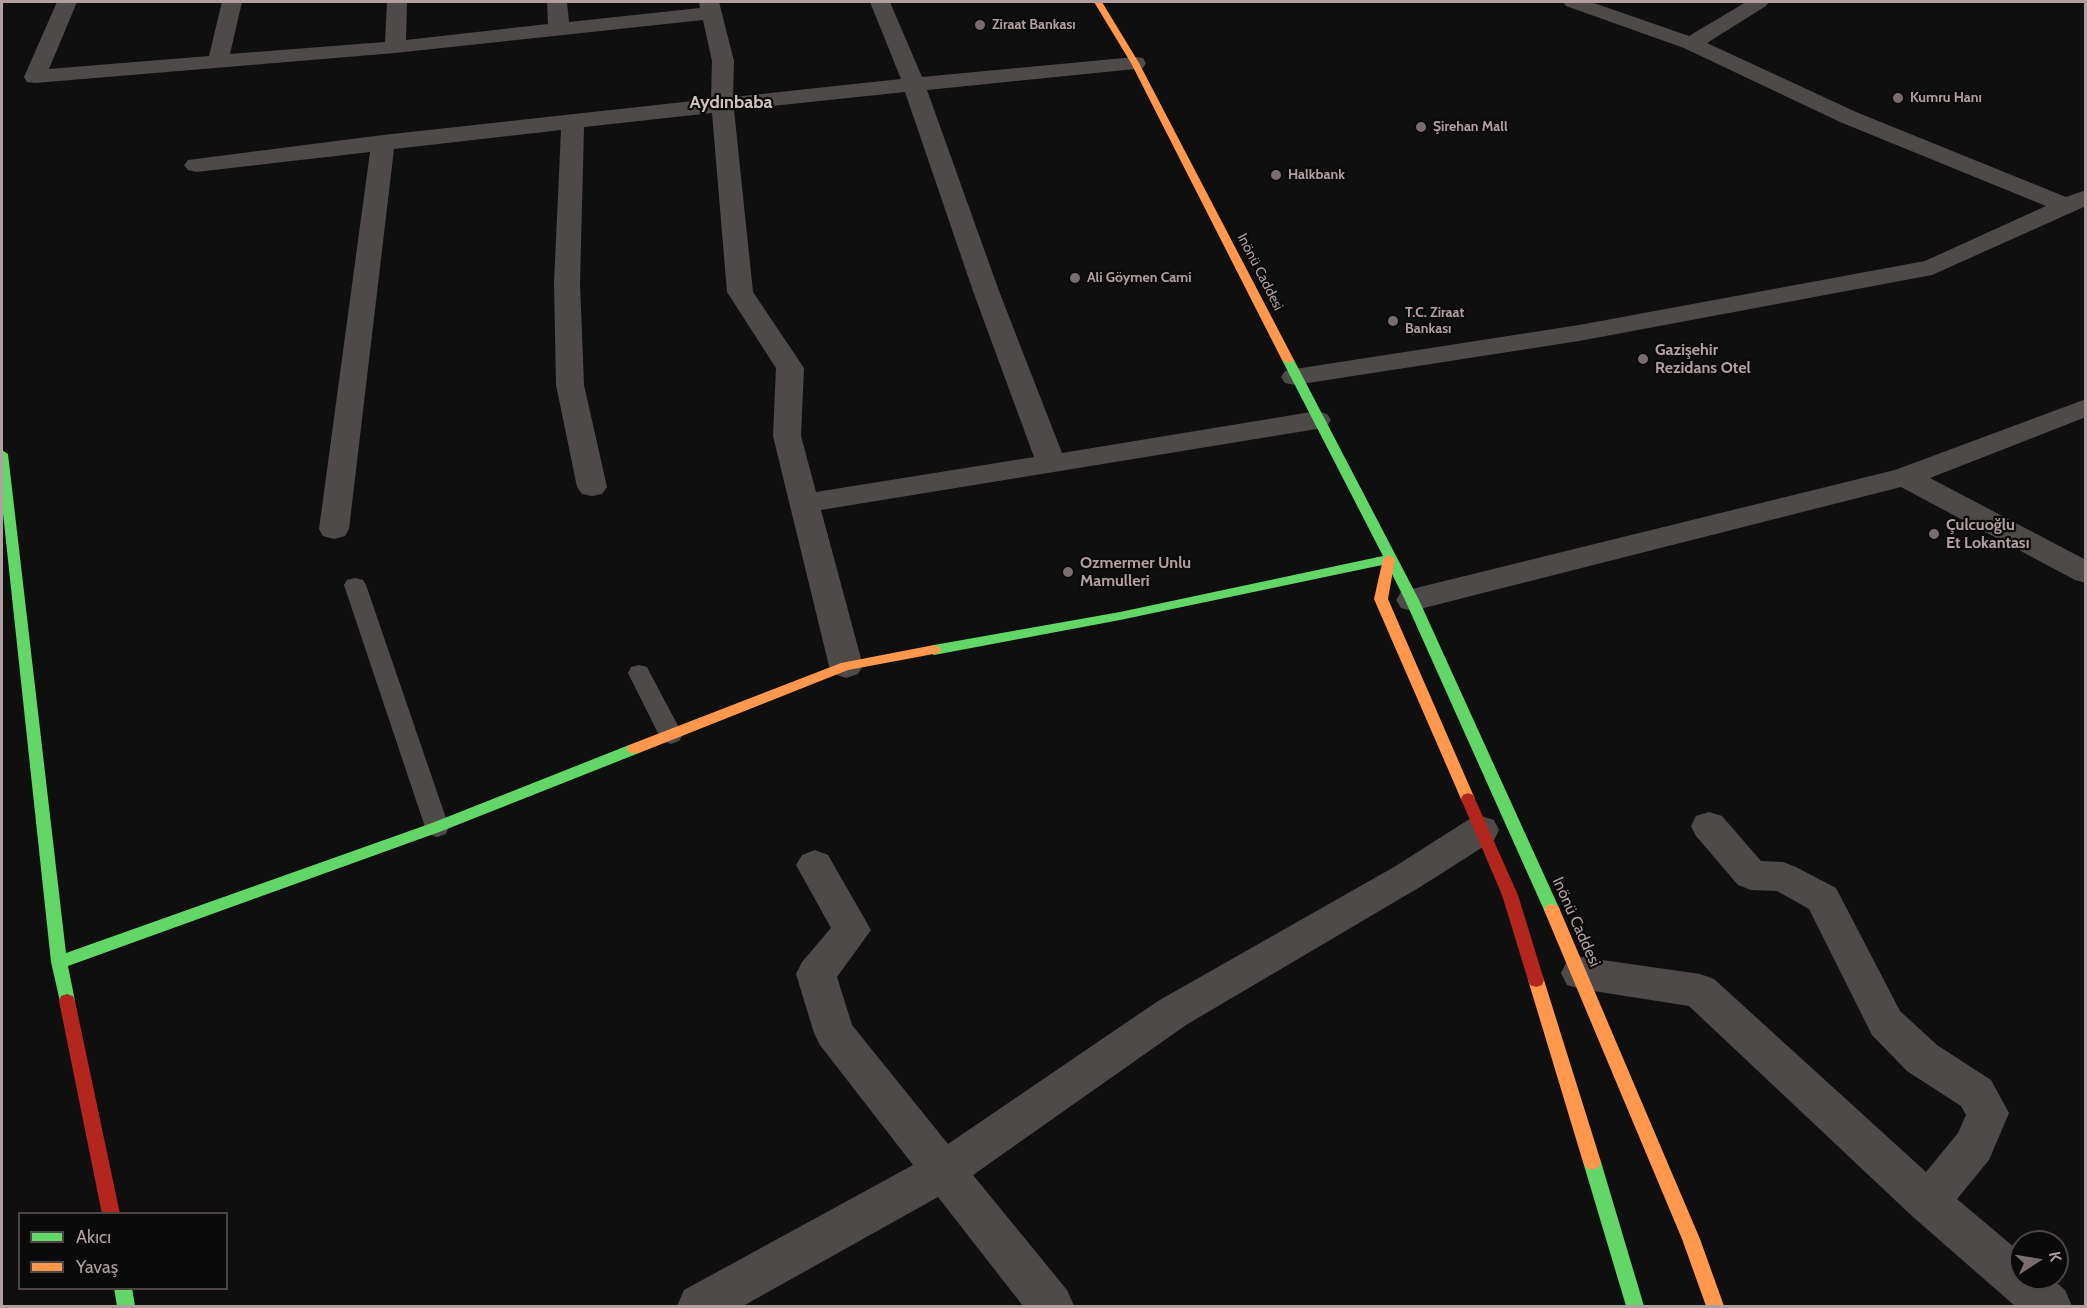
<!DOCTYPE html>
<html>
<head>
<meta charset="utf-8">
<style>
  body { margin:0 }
  #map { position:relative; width:2087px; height:1308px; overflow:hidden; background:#100f0f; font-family:Cabin,sans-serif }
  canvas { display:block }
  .frame { position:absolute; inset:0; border:3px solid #b29fa0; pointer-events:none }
  .legend { position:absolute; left:18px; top:1212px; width:210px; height:78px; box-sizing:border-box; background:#0b0a0a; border:2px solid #4e4646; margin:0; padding:8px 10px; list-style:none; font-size:18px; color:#b29fa0 }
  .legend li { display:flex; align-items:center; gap:12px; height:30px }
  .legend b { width:30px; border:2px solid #4e4646 }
  .north { position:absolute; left:2009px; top:1230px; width:60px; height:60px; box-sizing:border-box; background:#0b0a0a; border:2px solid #4e4646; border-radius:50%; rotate:78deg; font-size:16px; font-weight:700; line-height:24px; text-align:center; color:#b29fa0 }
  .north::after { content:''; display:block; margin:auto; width:21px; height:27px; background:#796d6d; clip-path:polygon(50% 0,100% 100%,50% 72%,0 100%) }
</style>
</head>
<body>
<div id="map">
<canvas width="2087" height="1308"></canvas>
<div class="frame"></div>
<ul class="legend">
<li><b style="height:8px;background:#63d668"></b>Akıcı</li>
<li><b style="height:8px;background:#ff974d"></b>Yavaş</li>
</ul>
<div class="north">K</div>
</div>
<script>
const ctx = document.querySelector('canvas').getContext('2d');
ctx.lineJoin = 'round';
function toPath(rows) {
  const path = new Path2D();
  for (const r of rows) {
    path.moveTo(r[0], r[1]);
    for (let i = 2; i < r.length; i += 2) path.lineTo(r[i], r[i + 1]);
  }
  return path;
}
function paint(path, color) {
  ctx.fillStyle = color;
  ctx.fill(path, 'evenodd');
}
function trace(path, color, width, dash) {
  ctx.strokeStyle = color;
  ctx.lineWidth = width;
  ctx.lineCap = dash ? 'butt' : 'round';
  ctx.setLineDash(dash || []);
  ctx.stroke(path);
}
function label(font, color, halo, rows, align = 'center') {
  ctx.font = font + ' Cabin,sans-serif';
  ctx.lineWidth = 4.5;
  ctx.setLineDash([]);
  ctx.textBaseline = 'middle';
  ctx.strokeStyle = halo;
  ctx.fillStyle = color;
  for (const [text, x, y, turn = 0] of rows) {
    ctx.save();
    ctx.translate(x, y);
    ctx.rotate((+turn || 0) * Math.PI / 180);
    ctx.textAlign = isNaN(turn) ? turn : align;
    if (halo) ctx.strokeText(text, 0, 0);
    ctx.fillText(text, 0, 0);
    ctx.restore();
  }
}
paint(toPath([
  [355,578,363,580,366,585,449,827,446,834,437,837,428,834,425,827,344,585,347,580,355,578],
  [639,665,647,667,650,673,683,735,679,741,671,744,663,741,659,735,628,673,631,667,639,665]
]), '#4f4a4a');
paint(toPath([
  [57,2,77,2,49,69,209,56,222,2,242,2,230,54,385,42,387,2,407,2,406,40,548,24,547,2,567,2,569,22,700,8,699,2,719,2,734,61,733,97,901,79,870,2,890,2,922,77,1135,57,1143,58,1146,63,1143,68,1135,69,927,90,999,291,1062,453,1317,411,1327,414,1331,420,1327,426,1317,429,821,510,863,666,858,674,846,678,834,674,829,666,773,436,776,368,727,292,712,113,584,127,580,283,584,385,607,487,602,494,592,496,582,494,577,487,556,385,554,283,561,130,394,149,349,529,345,536,334,539,323,536,319,529,370,152,196,172,188,170,184,165,188,160,383,135,711,99,712,61,703,20,395,53,35,83,27,82,24,77,57,2],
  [905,92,973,291,1034,457,816,492,801,436,804,368,753,292,734,110,905,92],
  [1563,2,1591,2,1689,36,1746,2,1769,2,1766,6,1707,43,1856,112,2066,197,2086,190,2086,206,1932,275,1579,341,1295,385,1285,383,1281,377,1285,371,1295,369,1579,325,1925,261,2046,206,1840,122,1684,48,1566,6,1563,2],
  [2086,399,2086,417,1930,478,2086,560,2086,583,2075,580,1901,487,1412,611,1401,608,1396,600,1401,592,1412,589,1895,470,2086,399],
  [1709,812,1722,816,1761,861,1783,862,1796,867,1836,888,1900,1011,1937,1045,1991,1080,2009,1113,1989,1160,1957,1199,2021,1253,2021,1278,2051,1278,2065,1290,2072,1306,2015,1306,1912,1216,1689,1006,1581,989,1567,985,1561,973,1567,961,1581,957,1700,974,1714,979,1926,1172,1958,1133,1966,1115,1961,1106,1907,1071,1872,1035,1809,909,1777,891,1751,890,1738,885,1696,836,1691,826,1696,816,1709,812],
  [1481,816,1494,820,1499,830,1494,840,1420,887,1186,1025,973,1175,1067,1290,1074,1306,1023,1306,938,1197,743,1306,677,1306,684,1290,913,1165,820,1045,814,1033,796,974,802,962,831,928,796,865,802,855,815,850,828,855,871,930,837,977,852,1025,948,1144,1158,1001,1394,867,1468,820,1481,816]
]), '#4f4a4a');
paint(toPath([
  [1288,357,1294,360,1419,600,1560,910,1558,914,1552,916,1546,914,1544,910,1405,600,1387,564,1120,620,934,655,927,650,934,645,1120,612,1383,556,1282,360,1288,357],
  [2,450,8,454,66,953,432,823,629,745,639,745,641,749,639,753,442,831,68,966,75,1001,73,1006,67,1008,61,1006,51,962,2,504,2,450],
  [1592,1154,1598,1156,1601,1162,1644,1306,1626,1306,1583,1162,1586,1156,1592,1154],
  [114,1288,132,1288,135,1306,117,1306,114,1288]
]), '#63d668');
paint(toPath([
  [1094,2,1102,2,1139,63,1294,360,1292,362,1288,363,1282,360,1131,63,1094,2],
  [1389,555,1395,559,1388,599,1475,799,1473,803,1468,805,1463,803,1461,799,1374,599,1383,559,1389,555],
  [934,645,939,647,941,650,939,653,848,670,639,753,629,753,627,749,629,745,841,663,934,645],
  [1552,904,1558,906,1560,910,1700,1239,1724,1306,1706,1306,1682,1239,1544,910,1546,906,1552,904],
  [1536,973,1542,975,1544,980,1601,1162,1598,1168,1592,1170,1586,1168,1583,1162,1528,980,1530,975,1536,973]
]), '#ff974d');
paint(toPath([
  [1468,793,1473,795,1475,799,1518,895,1544,980,1542,985,1536,987,1530,985,1528,980,1502,895,1461,799,1463,795,1468,793],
  [67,994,73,996,75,1001,120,1214,102,1214,59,1001,61,996,67,994]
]), '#b3261e');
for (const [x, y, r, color] of [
  [980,25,6,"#796d6d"],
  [1898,98,6,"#796d6d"],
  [1421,127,6,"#796d6d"],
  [1276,175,6,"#796d6d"],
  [1075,278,6,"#796d6d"],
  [1393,321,6,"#796d6d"],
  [1643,359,6,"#796d6d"],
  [1934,534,6,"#796d6d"],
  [1068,572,6,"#796d6d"]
]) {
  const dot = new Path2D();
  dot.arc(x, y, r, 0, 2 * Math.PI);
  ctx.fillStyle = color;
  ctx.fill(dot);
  trace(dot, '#0b0a0a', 2);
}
label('bold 14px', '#b29fa0', '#0b0a0a', [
  ["Ziraat Bankası",992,25],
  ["Kumru Hanı",1910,98],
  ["Şirehan Mall",1433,127],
  ["Halkbank",1288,175],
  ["Ali Göymen Cami",1087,278],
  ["T.C. Ziraat",1405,313],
  ["Bankası",1405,329]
], 'left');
label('14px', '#b29fa0', '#0b0a0a', [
  ["Inönü Caddesi",1260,272,63]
]);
label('bold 16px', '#b29fa0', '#0b0a0a', [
  ["Gazişehir",1655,350],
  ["Rezidans Otel",1655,368],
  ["Çulcuoğlu",1946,525],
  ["Et Lokantası",1946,543],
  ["Ozmermer Unlu",1080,563],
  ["Mamulleri",1080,581]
], 'left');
label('16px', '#b29fa0', '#0b0a0a', [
  ["Inönü Caddesi",1576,922,66]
]);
label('bold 18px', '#cec1c0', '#0b0a0a', [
  ["Aydınbaba",731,103]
]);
</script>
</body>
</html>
